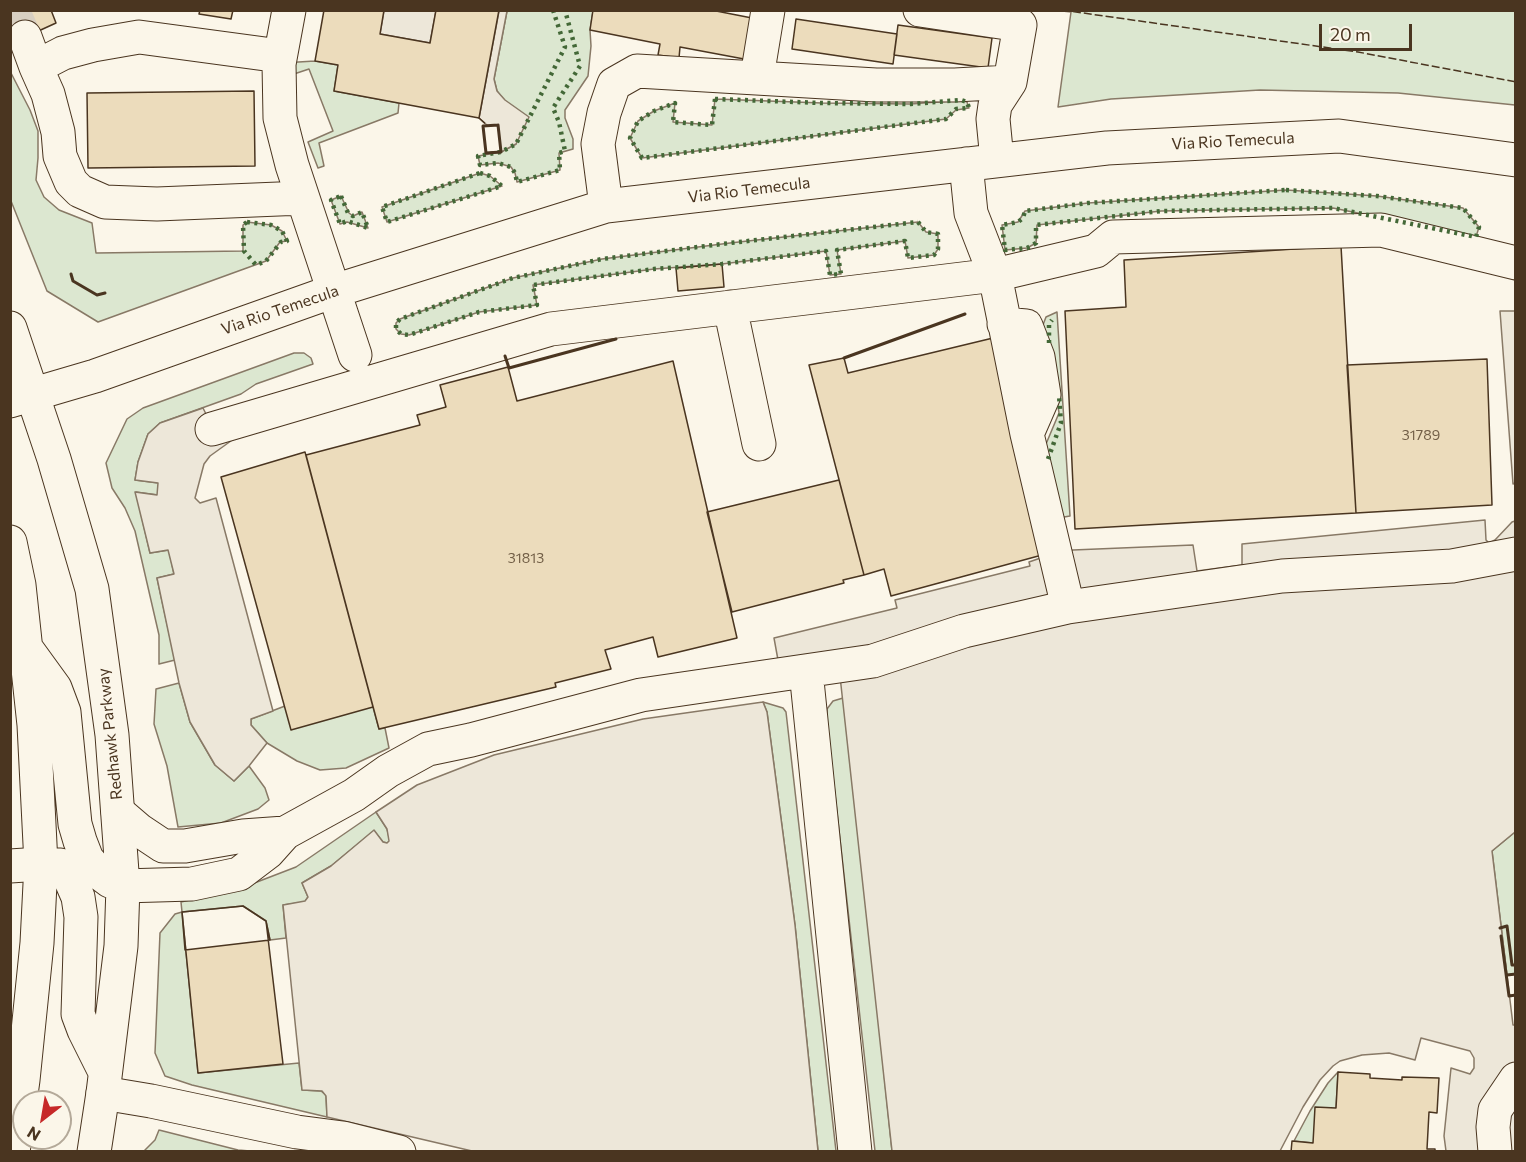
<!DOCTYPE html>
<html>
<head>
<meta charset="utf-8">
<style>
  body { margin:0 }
  #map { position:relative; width:1526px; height:1162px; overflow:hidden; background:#fbf6e9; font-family:Commissioner,sans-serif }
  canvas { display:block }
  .frame { position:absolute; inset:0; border:12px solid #4a3520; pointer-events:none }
  .north { position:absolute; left:12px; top:1090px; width:60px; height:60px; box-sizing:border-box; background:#fbf6e9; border:2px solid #b4a999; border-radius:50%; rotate:211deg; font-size:16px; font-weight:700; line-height:24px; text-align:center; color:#4a3520 }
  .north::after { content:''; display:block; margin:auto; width:21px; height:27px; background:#c62828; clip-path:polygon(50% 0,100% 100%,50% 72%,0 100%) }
  .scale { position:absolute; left:1319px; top:24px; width:93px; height:27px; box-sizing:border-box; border:3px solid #4a3520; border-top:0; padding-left:8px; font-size:18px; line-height:21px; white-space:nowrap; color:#4a3520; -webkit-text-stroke:4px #fbf6e9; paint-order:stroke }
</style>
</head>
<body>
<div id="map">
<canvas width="1526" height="1162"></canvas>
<div class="frame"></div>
<div class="north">N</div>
<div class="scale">20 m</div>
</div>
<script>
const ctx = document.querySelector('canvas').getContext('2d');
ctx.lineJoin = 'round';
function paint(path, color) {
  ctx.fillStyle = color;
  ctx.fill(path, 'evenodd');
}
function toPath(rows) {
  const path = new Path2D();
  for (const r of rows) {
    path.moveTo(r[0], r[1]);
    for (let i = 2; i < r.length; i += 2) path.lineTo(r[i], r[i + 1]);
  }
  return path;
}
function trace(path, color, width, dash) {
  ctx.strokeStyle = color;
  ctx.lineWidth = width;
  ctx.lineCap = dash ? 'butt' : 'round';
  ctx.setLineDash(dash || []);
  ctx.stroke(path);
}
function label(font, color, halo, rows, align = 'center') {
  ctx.font = font + ' Commissioner,sans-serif';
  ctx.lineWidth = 4.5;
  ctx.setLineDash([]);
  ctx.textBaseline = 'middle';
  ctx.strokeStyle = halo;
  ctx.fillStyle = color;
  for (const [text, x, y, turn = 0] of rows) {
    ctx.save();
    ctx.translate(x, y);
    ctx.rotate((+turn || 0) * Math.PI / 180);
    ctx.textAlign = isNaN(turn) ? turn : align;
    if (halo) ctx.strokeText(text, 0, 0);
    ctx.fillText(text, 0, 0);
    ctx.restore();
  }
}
const green = toPath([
  [507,11,593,11,590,30,591,46,588,76,565,110,565,118,573,139,573,149,559,153,560,170,517,182,515,173,511,167,498,163,480,165,478,156,501,152,516,144,504,100,497,91,494,79,507,11],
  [1062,11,1515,11,1515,105,1398,93,1260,90,1111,99,1058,107,1071,12,1062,11],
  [315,61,338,65,334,91,399,103,398,113,319,143,324,166,318,168,308,142,333,131,309,69,285,77,282,63,315,61],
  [11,73,30,110,38,131,38,158,36,180,44,197,59,210,92,223,96,253,243,251,243,225,247,222,271,225,282,231,287,241,280,242,266,261,98,322,47,291,11,201,11,73],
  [715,99,822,103,911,104,961,100,967,102,969,108,956,110,946,119,642,158,630,138,638,121,654,111,675,103,673,122,712,125,715,99],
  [480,173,490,176,502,186,387,222,382,207,480,173],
  [1286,190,1377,196,1463,208,1479,227,1476,237,1333,208,1161,211,1037,225,1036,243,1027,248,1005,250,1002,225,1018,222,1025,211,1088,203,1286,190],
  [341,196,349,213,353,216,362,212,368,228,347,222,340,224,331,200,341,196],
  [918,222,926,232,938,234,938,249,934,255,908,258,905,241,837,250,841,274,830,275,826,251,722,264,654,269,533,285,537,305,479,312,409,335,401,334,396,329,396,323,400,319,513,278,602,259,730,243,918,222],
  [1057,312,1070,516,1058,518,1046,444,1059,413,1054,379,1041,330,1046,317,1057,312],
  [294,353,304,353,311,358,313,364,256,384,241,394,160,423,148,434,138,462,135,480,159,483,158,495,136,492,150,553,169,550,174,574,157,578,175,660,159,664,159,635,135,531,125,508,112,488,106,463,127,419,143,408,294,353],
  [179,683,190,722,215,765,234,781,249,766,265,788,269,800,258,809,221,823,178,827,167,766,154,724,156,689,179,683],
  [843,698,879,1025,892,1151,875,1151,827,723,827,709,833,701,843,698],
  [763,702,783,708,786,712,836,1151,818,1151,795,925,767,712,763,702],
  [285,706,373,707,379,729,385,728,389,748,346,768,320,770,297,761,267,743,251,725,251,719,285,706],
  [376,812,387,829,390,841,387,843,383,842,374,831,331,866,302,883,308,897,305,902,283,905,286,938,270,940,266,921,243,906,182,912,198,1073,299,1063,302,1090,321,1091,326,1095,327,1117,192,1085,165,1076,155,1053,160,933,175,914,182,912,181,902,244,887,296,867,376,812],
  [1515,832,1515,974,1507,975,1492,851,1515,832],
  [1338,1072,1336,1108,1313,1143,1294,1141,1310,1111,1328,1083,1338,1072],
  [159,1130,238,1150,250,1151,144,1151,155,1140,159,1130]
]);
paint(green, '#dce7d0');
trace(green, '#887966', 1.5);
const parking = toPath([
  [384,11,436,11,430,43,380,34,384,11],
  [499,11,507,11,494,79,497,91,505,100,529,117,516,144,501,152,498,125,488,126,479,118,499,11],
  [1500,311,1515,311,1515,483,1513,484,1500,311],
  [203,408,213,428,235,438,210,456,204,464,195,498,200,503,216,498,273,711,251,719,251,725,267,743,249,766,234,781,215,765,190,722,179,683,157,578,174,574,168,550,150,553,135,492,157,495,158,483,135,480,138,462,148,434,160,423,203,408],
  [1485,520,1486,540,1489,543,1495,540,1512,522,1515,521,1515,832,1492,851,1513,1025,1515,1025,1515,1151,1446,1151,1444,1136,1451,1068,1470,1074,1474,1068,1474,1058,1470,1051,1421,1038,1415,1060,1389,1053,1362,1055,1340,1061,1333,1066,1320,1080,1303,1107,1280,1151,892,1151,839,667,778,660,774,638,897,608,895,600,1030,566,1029,562,1055,553,1073,550,1193,545,1197,571,1242,565,1242,544,1485,520],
  [763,702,767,712,795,925,818,1151,472,1151,327,1117,326,1096,322,1091,302,1090,283,905,305,901,308,897,302,883,331,866,374,830,383,842,387,843,389,841,387,829,376,812,417,785,494,755,643,719,763,702]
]);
paint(parking, '#ede7d9');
trace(parking, '#887966', 1.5);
const building = toPath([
  [10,10,51,10,56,23,10,44,10,10],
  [200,10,233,10,231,19,199,14,200,10],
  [324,10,384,10,380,34,430,43,436,10,499,10,479,118,334,91,338,65,315,61,324,10],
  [593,10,711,10,752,18,744,59,680,47,679,58,658,55,660,44,590,30,593,10],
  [796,19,897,34,893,64,792,49,796,19],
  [898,25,992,38,988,68,894,55,898,25],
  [254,91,255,166,88,168,87,93,254,91],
  [1341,246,1356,513,1075,529,1065,311,1126,307,1124,260,1341,246],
  [722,264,724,287,678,291,676,268,722,264],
  [993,338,1042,555,891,596,884,569,864,575,809,365,844,358,848,373,993,338],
  [1487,359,1492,505,1356,513,1347,365,1487,359],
  [673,361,737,638,658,657,653,637,605,650,611,669,555,683,556,687,379,729,306,455,420,425,417,415,446,407,440,385,508,367,517,401,673,361],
  [305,452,373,707,291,730,221,477,305,452],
  [839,480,864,575,843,580,844,583,732,612,707,512,839,480],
  [243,906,266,921,283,1064,198,1073,182,912,243,906],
  [243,906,266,921,270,940,185,950,182,912,243,906],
  [1338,1072,1370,1074,1370,1078,1402,1080,1402,1077,1439,1078,1437,1113,1429,1112,1427,1149,1435,1149,1435,1152,1291,1152,1292,1141,1313,1143,1315,1107,1336,1108,1338,1072]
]);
paint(building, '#ecdcbc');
trace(building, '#4a3520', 1.5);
trace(toPath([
  [13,10,25,37]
]), '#d8cfc1', 33, [33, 16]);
const minor = toPath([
  [289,10,279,64,280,118,292,165,355,355],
  [920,10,1020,25,1010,82,995,105,993,119,997,160],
  [25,37,36,67],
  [280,56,139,37,93,45,63,53,36,67,48,94,58,132,60,156,71,182,80,191,105,202,157,204,303,198],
  [757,77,768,10],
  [966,164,971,213,995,275,1027,434,1068,607],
  [606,206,598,144,604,113,614,84,637,71,876,85,955,85,1010,82],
  [730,307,759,444],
  [1004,324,1026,326,1038,357,1044,395,1027,434],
  [10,401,95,376,334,291,606,206,1107,148,1339,136,1516,160],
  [212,429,551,329,995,275,1096,251,1113,237,1381,230,1516,263],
  [806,671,855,1152],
  [118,812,139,830,163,846,185,846,243,836,285,833],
  [10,866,41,864],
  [123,886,192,884,239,874,268,852,285,833,354,795,388,771,428,749,471,740,641,695,873,661,964,631,1068,607,1282,576,1452,566,1516,554],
  [103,1093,151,1101,297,1132,343,1138,399,1152],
  [1495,1152,1493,1127,1495,1110,1516,1079]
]);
const major = toPath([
  [10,328,54,459,92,589,112,735,123,886,121,946,103,1093,94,1152],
  [10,542,19,585,34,725,41,864,37,943,23,1080,13,1152],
  [26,648,55,688,64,712,75,824,80,841,87,859,98,872,110,881,123,886],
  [41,864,60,865,68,874,78,897,81,917,78,1014,84,1030,105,1072]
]);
trace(minor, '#4a3520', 35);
trace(major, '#4a3520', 35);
trace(minor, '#fbf6e9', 33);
trace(major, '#fbf6e9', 33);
trace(toPath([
  [553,10,565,47,516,144,501,152,478,156,480,165,498,163,511,167,515,173,517,182,560,170,559,153,565,151,559,122,553,108,580,66,565,10],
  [715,99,822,103,911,104,961,100,967,102,969,108,956,109,946,119,642,158,630,138,638,121,654,111,675,103,673,122,712,125,715,99],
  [480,173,490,176,502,186,387,222,382,207,480,173],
  [1286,190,1377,196,1463,208,1479,227,1476,237,1333,208,1161,211,1036,225,1036,243,1027,248,1005,250,1002,225,1018,222,1023,218,1025,211,1088,203,1286,190],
  [341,196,348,213,353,216,362,212,368,228,347,221,340,224,331,200,341,196],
  [247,222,271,225,282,231,287,241,281,242,266,261,256,265,244,251,243,225,247,222],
  [918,222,926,232,938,234,938,249,934,255,908,258,905,241,837,250,841,274,830,275,826,251,722,264,654,269,533,285,537,305,479,312,409,335,401,334,396,329,396,323,400,319,513,278,602,259,730,243,918,222],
  [1049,343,1049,324,1052,320],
  [1048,459,1061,423,1059,395]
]), '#436837', 4.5, [3, 4.5]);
trace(toPath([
  [1062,10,1358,52,1516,82],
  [479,118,488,126]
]), '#4a3520', 1.5, [8, 3]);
trace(toPath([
  [498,125,501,152,486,153,483,126,498,125],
  [71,274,73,281,97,295,105,293],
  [505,356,509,368,616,339],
  [844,358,965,314],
  [1500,928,1507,926,1512,965,1516,965],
  [1501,936,1509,996,1516,995],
  [1507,975,1516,974]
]), '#4a3520', 3);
label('14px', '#725f47', null, [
  ["31789",1421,435],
  ["31813",526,558]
]);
label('16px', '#4a3520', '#fbf6e9', [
  ["Via Rio Temecula",1233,141,-3],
  ["Via Rio Temecula",749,190,-7],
  ["Via Rio Temecula",280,310,-19],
  ["Redhawk Parkway",110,734,-96]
]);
</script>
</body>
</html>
